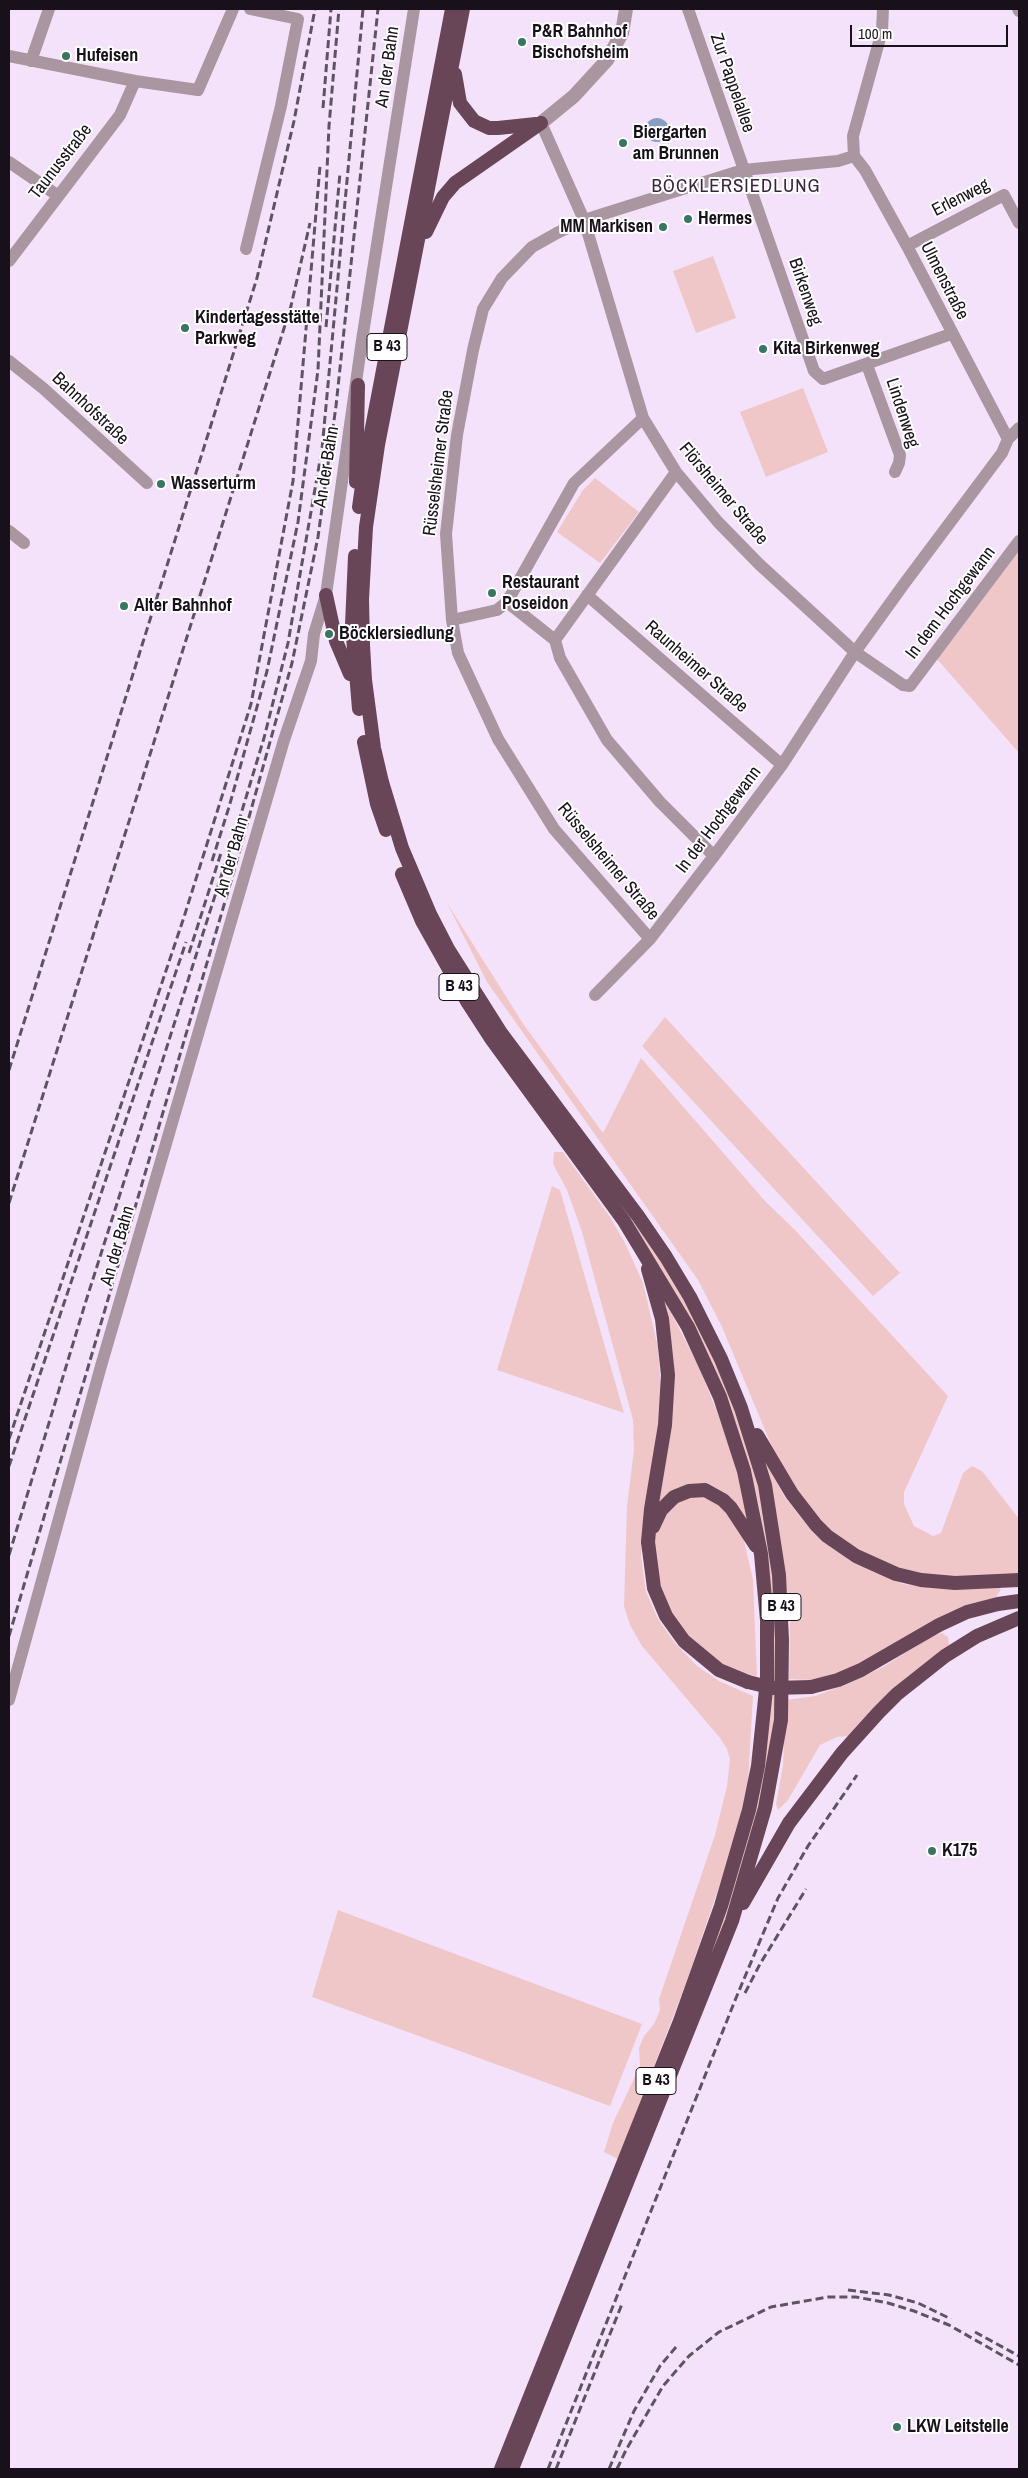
<!DOCTYPE html>
<html>
<head>
<meta charset="utf-8">
<style>
  body { margin:0 }
  #map { position:relative; width:1028px; height:2478px; overflow:hidden; background:#f4e2fb; font-family:"Archivo Narrow",sans-serif }
  canvas { display:block }
  .frame { position:absolute; inset:0; border:10px solid #18101b; pointer-events:none }
  .scale { position:absolute; left:850px; top:25px; width:158px; height:22px; box-sizing:border-box; border:2px solid #18101b; border-top:0; padding-left:6px; font-size:15px; line-height:18px; white-space:nowrap; color:#18101b; -webkit-text-stroke:4px #fff; paint-order:stroke }
</style>
</head>
<body>
<div id="map">
<canvas width="1028" height="2478"></canvas>
<div class="frame"></div>
<div class="scale">100 m</div>
</div>
<script>
const ctx = document.querySelector('canvas').getContext('2d');
ctx.lineJoin = 'round';
function paint(path, color) {
  ctx.fillStyle = color;
  ctx.fill(path, 'evenodd');
}
function toPath(rows) {
  const path = new Path2D();
  for (const r of rows) {
    if (r.length === 3) {
      path.moveTo(r[0] + r[2], r[1]);
      path.arc(r[0], r[1], r[2], 0, 2 * Math.PI);
      continue;
    }
    path.moveTo(r[0], r[1]);
    for (let i = 2; i < r.length; i += 2) path.lineTo(r[i], r[i + 1]);
  }
  return path;
}
function trace(path, color, width, dash) {
  ctx.strokeStyle = color;
  ctx.lineWidth = width;
  ctx.lineCap = dash ? 'butt' : 'round';
  ctx.setLineDash(dash || []);
  ctx.stroke(path);
}
function label(font, color, halo, rows, align = 'center') {
  ctx.font = font + ' "Archivo Narrow",sans-serif';
  ctx.lineWidth = 4;
  ctx.setLineDash([]);
  ctx.textBaseline = 'middle';
  ctx.strokeStyle = halo;
  ctx.fillStyle = color;
  for (const [text, x, y, turn = 0] of rows) {
    ctx.save();
    ctx.translate(x, y);
    ctx.rotate((+turn || 0) * Math.PI / 180);
    ctx.textAlign = isNaN(turn) ? turn : align;
    if (halo) ctx.strokeText(text, 0, 0);
    ctx.fillText(text, 0, 0);
    ctx.restore();
  }
}
paint(toPath([
  [713,256,736,318,696,333,673,271],
  [803,388,828,452,766,477,740,412],
  [595,478,639,512,600,563,557,532,583,490],
  [1019,547,1019,753,937,659],
  [447,903,524,1025,603,1133,641,1058,765,1201,795,1230,948,1396,904,1492,904,1504,914,1526,933,1536,941,1533,963,1473,972,1466,982,1471,1019,1519,1019,1575,962,1579,894,1571,848,1547,798,1499,775,1454,722,1327,698,1280,487,982],
  [665,1017,900,1273,873,1296,642,1046],
  [583,1149,681,1290,725,1379,753,1463,763,1504,775,1577,776,1712,769,1764,739,1886,668,2076,756,1803,766,1551,759,1506,748,1464,675,1293],
  [554,1152,563,1152,610,1217,625,1243,643,1283,658,1347,661,1392,656,1452,644,1506,641,1556,646,1592,658,1619,675,1643,696,1665,719,1681,753,1696,748,1782,735,1840,685,1986,618,2159,604,2152,613,2123,640,2066,639,2048,644,2036,654,2024,660,2010,659,1999,715,1835,727,1786,730,1759,727,1749,720,1738,642,1646,630,1625,624,1606,627,1506,634,1450,633,1420,582,1232,567,1190,553,1164],
  [552,1186,560,1190,624,1413,497,1370],
  [664,1299,699,1367,717,1412,739,1474,749,1525,706,1486,658,1508,672,1422,673,1357],
  [760,1450,784,1496,813,1533,850,1561,903,1584,924,1587,998,1586,1001,1589,996,1597,834,1675,813,1680,789,1679,790,1621,784,1567],
  [701,1496,713,1501,731,1516,743,1536,753,1580,757,1676,739,1674,699,1651,673,1617,661,1591,653,1545,657,1528,665,1514,676,1503,687,1497],
  [942,1633,948,1637,949,1645,907,1677,874,1707,849,1736,837,1737,820,1745,788,1800,778,1810,776,1804,783,1765,786,1700,815,1696,850,1683,883,1667,932,1636],
  [338,1910,642,2024,610,2106,312,1997]
]), '#f0c7c9');
paint(toPath([
  [657,130,12]
]), '#879fc3');
trace(toPath([
  [688,9,814,371,823,379,951,334],
  [1018,9,1019,11],
  [9,56,135,81,198,90,233,9],
  [31,61,49,9],
  [541,123,584,220,643,418,676,472,718,522,759,564,855,652,903,685,910,686,1019,541],
  [854,156,865,170,907,246,1008,439],
  [854,156,853,136,882,31,883,9],
  [9,162,57,195],
  [907,246,1004,195,1019,223],
  [246,249,281,106,298,19,250,9],
  [9,261,120,115,135,81],
  [9,361,44,389,147,483],
  [867,365,900,455,899,463,895,472],
  [9,531,24,543],
  [587,595,782,765],
  [507,602,555,640],
  [452,620,497,610,507,602,574,483,643,418],
  [555,640,560,658,607,740,660,802,714,856],
  [555,640,676,472],
  [650,939,554,829,498,739,458,653,452,620,446,534,457,435,473,350,483,309,502,278,532,247,557,233,584,220,743,170,838,161,854,156],
  [595,995,650,939,714,856,782,765,855,652,904,584,1002,453,1008,439,1019,428],
  [9,1700,101,1366,284,740,311,661,314,634,326,595,362,340,414,9]
]), '#a996a0', 12);
trace(toPath([
  [541,123,574,96,607,60,622,33,626,9]
]), '#a996a0', 14);
trace(toPath([
  [463,9,378,445,366,527,362,599,363,645,365,680,374,748,382,782,402,848,430,914,448,949,501,1033,638,1216,666,1257,690,1297,721,1359,741,1408,765,1485,779,1575,782,1640,781,1720,765,1808,732,1921,512,2469],
  [455,74,460,103,474,121,489,128,498,128,536,124],
  [426,232,443,197,455,183,541,123],
  [356,482,358,385],
  [359,507,366,459,452,9],
  [355,556,352,625,359,709],
  [326,595,336,641,350,674],
  [364,742,377,804,386,830],
  [402,874,422,921,468,1003,492,1040,624,1221,688,1327,720,1397,744,1471,761,1554,767,1620,767,1680,758,1766,749,1810,721,1906,680,2021,501,2469],
  [648,1269,662,1319,668,1375,665,1425,651,1509,648,1542,654,1588,666,1616,684,1641,719,1670,748,1682],
  [757,1435,792,1494,816,1525,827,1536,856,1556,896,1574,921,1580,955,1583,1019,1580],
  [653,1527,661,1510,674,1497,689,1491,705,1490,723,1500,731,1508,756,1546],
  [811,1687,838,1680,861,1670,939,1625,967,1612,998,1604,1019,1601],
  [743,1903,789,1823,842,1753,879,1712,897,1694,945,1656,977,1636,1019,1618]
]), '#684658', 14);
trace(toPath([
  [323,108,331,9],
  [326,327,340,173],
  [212,861,229,807,267,671,298,522,318,370,329,126,339,9],
  [189,953,221,853],
  [9,1070,257,278,294,121,315,9],
  [9,1203,291,306,310,223],
  [9,1439,184,917,251,704,293,481,320,166],
  [9,1466,186,942],
  [9,1555,85,1304,241,814,264,738,288,643,322,449,363,9],
  [9,1636,234,871,292,663,318,537,336,406,378,9],
  [745,1993,760,1964,806,1889],
  [848,2290,889,2295,918,2303,951,2319],
  [975,2332,1019,2356],
  [548,2469,736,1998,778,1898,808,1846,857,1775],
  [556,2469,622,2304],
  [609,2469,634,2411,660,2366,676,2347],
  [617,2469,626,2450,663,2386,689,2356,719,2332,771,2307,828,2297,856,2297,888,2303,914,2311,949,2325,1019,2365]
]), '#5e5363', 3, [8, 4]);
trace(toPath([
  [748,1682,773,1688,811,1687]
]), '#684658', 14);
for (const [x, y, r, color] of [
  [522,42,5,"#387662"],
  [66,56,5,"#387662"],
  [623,143,5,"#387662"],
  [688,219,5,"#387662"],
  [663,227,5,"#387662"],
  [185,328,5,"#387662"],
  [763,349,5,"#387662"],
  [161,484,5,"#387662"],
  [492,593,5,"#387662"],
  [124,606,5,"#387662"],
  [329,634,5,"#387662"],
  [932,1851,5,"#387662"],
  [897,2427,5,"#387662"]
]) {
  const dot = new Path2D();
  dot.arc(x, y, r, 0, 2 * Math.PI);
  ctx.fillStyle = color;
  ctx.fill(dot);
  trace(dot, '#fff', 2);
}
for (const [x, y, w] of [
  [387,347,40],
  [459,987,40],
  [781,1607,40],
  [656,2081,40]
]) {
  const box = new Path2D();
  box.roundRect(x - w / 2, y - 13.5, w, 27, 4);
  ctx.fillStyle = '#fff';
  ctx.fill(box);
  trace(box, '#18101b', 1);
}
label('bold 16px', '#18101b', null, [
  ["B 43",387,347],
  ["B 43",459,987],
  ["B 43",781,1607],
  ["B 43",656,2081]
]);
label('bold 18px', '#18101b', '#fff', [
  ["P&R Bahnhof",532,32],
  ["Bischofsheim",532,53],
  ["Hufeisen",76,56],
  ["Biergarten",633,133],
  ["am Brunnen",633,154],
  ["Hermes",698,219],
  ["MM Markisen",653,227,"right"],
  ["Kindertagesstätte",195,318],
  ["Parkweg",195,339],
  ["Kita Birkenweg",773,349],
  ["Wasserturm",171,484],
  ["Restaurant",502,583],
  ["Poseidon",502,604],
  ["Alter Bahnhof",134,606],
  ["Böcklersiedlung",339,634],
  ["K175",942,1851],
  ["LKW Leitstelle",907,2427]
], 'left');
label('18px', '#18101b', '#fff', [
  ["An der Bahn",388,67,-82],
  ["Zur Pappelallee",732,83,71],
  ["Taunusstraße",61,162,-52],
  ["Erlenweg",961,198,-27],
  ["Ulmenstraße",944,281,63],
  ["Birkenweg",805,292,71],
  ["Bahnhofstraße",90,409,43],
  ["Lindenweg",902,413,72],
  ["Rüsselsheimer Straße",439,463,-83],
  ["An der Bahn",327,467,-81],
  ["Flörsheimer Straße",723,494,50],
  ["In dem Hochgewann",951,603,-53],
  ["Raunheimer Straße",696,667,41],
  ["In der Hochgewann",719,820,-53],
  ["An der Bahn",232,857,-74],
  ["Rüsselsheimer Straße",608,862,50],
  ["An der Bahn",118,1246,-74]
]);
ctx.letterSpacing = '1px';
label('19px', '#37253d', '#fff', [
  ["BÖCKLERSIEDLUNG",736,187]
]);
ctx.letterSpacing = '0px';
</script>
</body>
</html>
